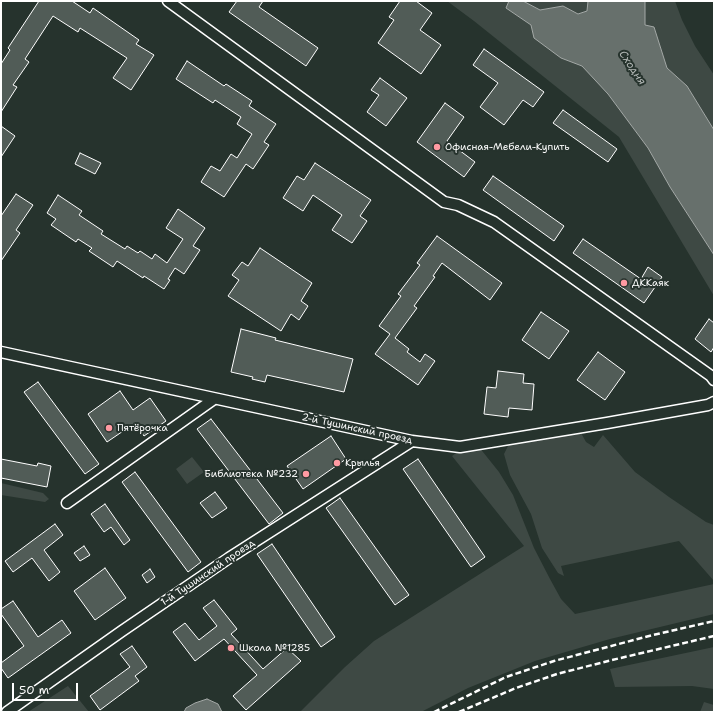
<!DOCTYPE html>
<html>
<head>
<meta charset="utf-8">
<style>
  body { margin:0 }
  #map { position:relative; width:715px; height:713px; overflow:hidden; background:#26332d; font-family:"Shantell Sans",sans-serif }
  canvas { display:block }
  .frame { position:absolute; inset:0; border:2px solid #fff; pointer-events:none }
  .scale { position:absolute; left:12px; top:683px; width:66px; height:18px; box-sizing:border-box; border:2px solid #fff; border-top:0; padding-left:5px; font-size:12px; line-height:14px; white-space:nowrap; color:#fff; -webkit-text-stroke:3px #26332d; paint-order:stroke }
</style>
</head>
<body>
<div id="map">
<canvas width="715" height="713"></canvas>
<div class="frame"></div>
<div class="scale">50 m</div>
</div>
<script>
const ctx = document.querySelector('canvas').getContext('2d');
ctx.lineJoin = 'round';
function paint(path, color) {
  ctx.fillStyle = color;
  ctx.fill(path, 'evenodd');
}
function toPath(rows) {
  const path = new Path2D();
  for (const r of rows) {
    path.moveTo(r[0], r[1]);
    for (let i = 2; i < r.length; i += 2) path.lineTo(r[i], r[i + 1]);
  }
  return path;
}
function trace(path, color, width, dash) {
  ctx.strokeStyle = color;
  ctx.lineWidth = width;
  ctx.lineCap = dash ? 'butt' : 'round';
  ctx.setLineDash(dash || []);
  ctx.stroke(path);
}
function label(font, color, halo, rows, align = 'center') {
  ctx.font = font + ' "Shantell Sans",sans-serif';
  ctx.lineWidth = 4;
  ctx.setLineDash([]);
  ctx.textBaseline = 'middle';
  ctx.strokeStyle = halo;
  ctx.fillStyle = color;
  for (const [text, x, y, turn = 0] of rows) {
    ctx.save();
    ctx.translate(x, y);
    ctx.rotate((+turn || 0) * Math.PI / 180);
    ctx.textAlign = isNaN(turn) ? turn : align;
    if (halo) ctx.strokeText(text, 0, 0);
    ctx.fillText(text, 0, 0);
    ctx.restore();
  }
}
paint(toPath([
  [447,1,509,1,506,8,531,25,561,58,582,66,608,94,648,148,670,187,714,255,714,296,619,137,474,21],
  [523,1,588,1,587,11,578,14,563,6,540,10],
  [645,1,675,1,682,20,695,46,714,75,714,130,687,86,667,68,654,27,645,25],
  [580,431,586,442,594,447,603,435,635,472,669,497,706,522,714,525,714,581,679,541,561,566,564,576,558,573,542,548,531,514,510,475,504,454,509,444],
  [479,447,499,472,513,495,534,548,550,579,561,599,575,614,714,584,714,614,610,639,535,661,468,688,421,712,300,712,345,667,374,641,524,546,452,456,460,450],
  [192,457,204,472,187,484,176,469],
  [1,483,43,493,49,499,45,502,1,495],
  [714,647,714,689,692,686,615,687,610,669],
  [68,686,89,712,28,712],
  [704,702,714,705,714,712,700,712]
]), '#3e4944');
const water = toPath([
  [509,1,523,1,540,10,563,6,578,14,587,11,588,1,645,1,645,25,654,27,667,68,687,86,714,130,714,255,670,187,648,148,608,94,582,66,561,58,534,38,531,25,506,8,509,1],
  [207,699,218,704,222,712,184,712,186,708,195,703,207,699]
]);
paint(water, '#67706c');
trace(water, '#a4a9a7', 1);
const building = toPath([
  [39,1,72,1,90,13,93,8,139,40,136,44,154,55,131,90,113,78,127,58,80,28,78,32,53,16,25,59,29,62,13,85,17,87,1,112,1,64,10,50,8,48,39,1],
  [237,1,263,1,259,7,318,48,306,66,229,12,237,1],
  [400,1,416,1,432,13,420,30,441,45,421,74,378,43,394,20,389,17,400,1],
  [484,49,544,92,533,107,523,100,504,125,480,107,498,83,473,65,484,49],
  [187,61,224,86,226,84,252,101,249,106,276,124,264,142,269,145,253,169,246,164,224,197,201,182,211,166,220,171,231,154,237,158,252,134,237,124,241,117,215,100,213,103,176,79,187,61],
  [380,78,407,98,386,126,367,112,379,95,371,90,380,78],
  [445,103,464,117,447,141,475,162,464,177,417,142,445,103],
  [563,110,617,149,608,162,553,123,563,110],
  [1,126,15,136,1,157,1,126],
  [80,153,101,163,95,174,75,164,80,153],
  [315,163,371,200,360,216,367,221,352,243,332,230,342,215,313,195,303,211,283,198,297,176,304,180,315,163],
  [493,176,564,226,554,241,483,190,493,176],
  [16,194,33,205,16,230,20,233,1,261,1,216,16,194],
  [58,195,82,211,79,215,103,231,101,234,125,249,127,246,138,253,140,251,152,259,155,254,167,263,183,239,166,228,178,209,205,228,193,246,200,250,184,274,175,268,168,279,170,280,164,289,144,276,143,278,117,261,113,267,89,251,92,248,78,239,76,242,51,225,56,219,47,213,58,195],
  [437,236,502,283,490,300,442,263,433,276,435,277,414,306,417,308,395,338,409,349,407,352,420,362,425,354,435,361,418,385,375,354,390,334,379,326,401,296,398,294,420,265,417,263,437,236],
  [583,239,641,279,648,267,662,277,644,303,573,253,583,239],
  [260,248,312,283,301,301,308,306,299,320,291,314,281,331,228,296,239,280,232,275,242,262,248,266,260,248],
  [541,312,569,331,549,359,522,340,541,312],
  [709,319,714,323,714,347,711,352,695,339,709,319],
  [241,329,276,338,275,340,353,359,344,392,267,375,265,382,252,379,253,377,231,372,241,329],
  [598,352,625,372,605,400,577,380,598,352],
  [498,371,524,374,523,383,534,384,532,410,509,408,508,417,484,414,487,387,496,388,498,371],
  [38,382,99,464,85,474,24,392,38,382],
  [120,391,133,410,150,398,166,421,144,436,135,423,107,442,88,414,120,391],
  [211,419,283,513,269,524,197,429,211,419],
  [331,436,346,459,303,489,287,466,331,436],
  [1,459,37,466,38,463,51,466,47,487,1,478,1,459],
  [418,459,485,557,471,567,403,469,418,459],
  [135,472,201,562,188,572,122,482,135,472],
  [215,492,227,508,212,518,200,503,215,492],
  [340,498,409,595,395,605,326,508,340,498],
  [105,504,130,540,124,545,111,527,104,532,91,514,105,504],
  [55,524,63,535,44,550,60,572,49,581,32,558,13,572,5,561,55,524],
  [272,544,335,637,321,647,257,554,272,544],
  [84,546,90,555,80,561,74,553,84,546],
  [105,568,126,598,95,620,74,591,105,568],
  [150,569,155,577,147,583,142,575,150,569],
  [214,600,237,629,231,634,263,669,287,648,301,661,246,710,233,696,257,675,224,639,195,661,173,632,185,623,199,640,217,626,203,608,214,600],
  [13,601,38,637,62,620,71,633,8,678,1,668,1,663,24,646,1,614,1,609,13,601],
  [132,646,147,667,135,676,139,681,100,710,90,696,130,667,120,654,132,646]
]);
paint(building, '#515c57');
trace(building, '#fff', 1);
const minor = toPath([
  [168,1,444,202,458,205,494,222,711,376,714,380],
  [1,352,412,441,460,447,607,423,708,405,714,402],
  [67,503,214,399],
  [7,712,122,631,229,558,412,441]
]);
trace(minor, '#fff', 13);
trace(minor, '#26332d', 10);
trace(toPath([
  [434,712,506,677,554,661,653,635,714,621],
  [459,712,516,688,557,674,612,660,714,636]
]), '#fff', 2.5, [6, 3]);
for (const [x, y, r, color] of [
  [437,147,4,"#ff9aa2"],
  [624,283,4,"#ff9aa2"],
  [109,428,4,"#ff9aa2"],
  [337,463,4,"#ff9aa2"],
  [306,474,4,"#ff9aa2"],
  [231,648,4,"#ff9aa2"]
]) {
  const dot = new Path2D();
  dot.arc(x, y, r, 0, 2 * Math.PI);
  ctx.fillStyle = color;
  ctx.fill(dot);
  trace(dot, '#26332d', 1.5);
}
label('10px', '#fff', '#26332d', [
  ["Офисная-Мебели-Купить",445,147],
  ["ДККаяк",632,283],
  ["Пятёрочка",117,428],
  ["Крылья",345,463],
  ["Библиотека №232",298,474,"right"],
  ["Школа №1285",239,648]
], 'left');
label('10px', '#fff', '#26332d', [
  ["2-й Тушинский проезд",357,429,12],
  ["1-й Тушинский проезд",208,573,-34]
]);
label('italic 11px', '#b3b8b6', '#26332d', [
  ["Сходня",632,68,56]
]);
</script>
</body>
</html>
